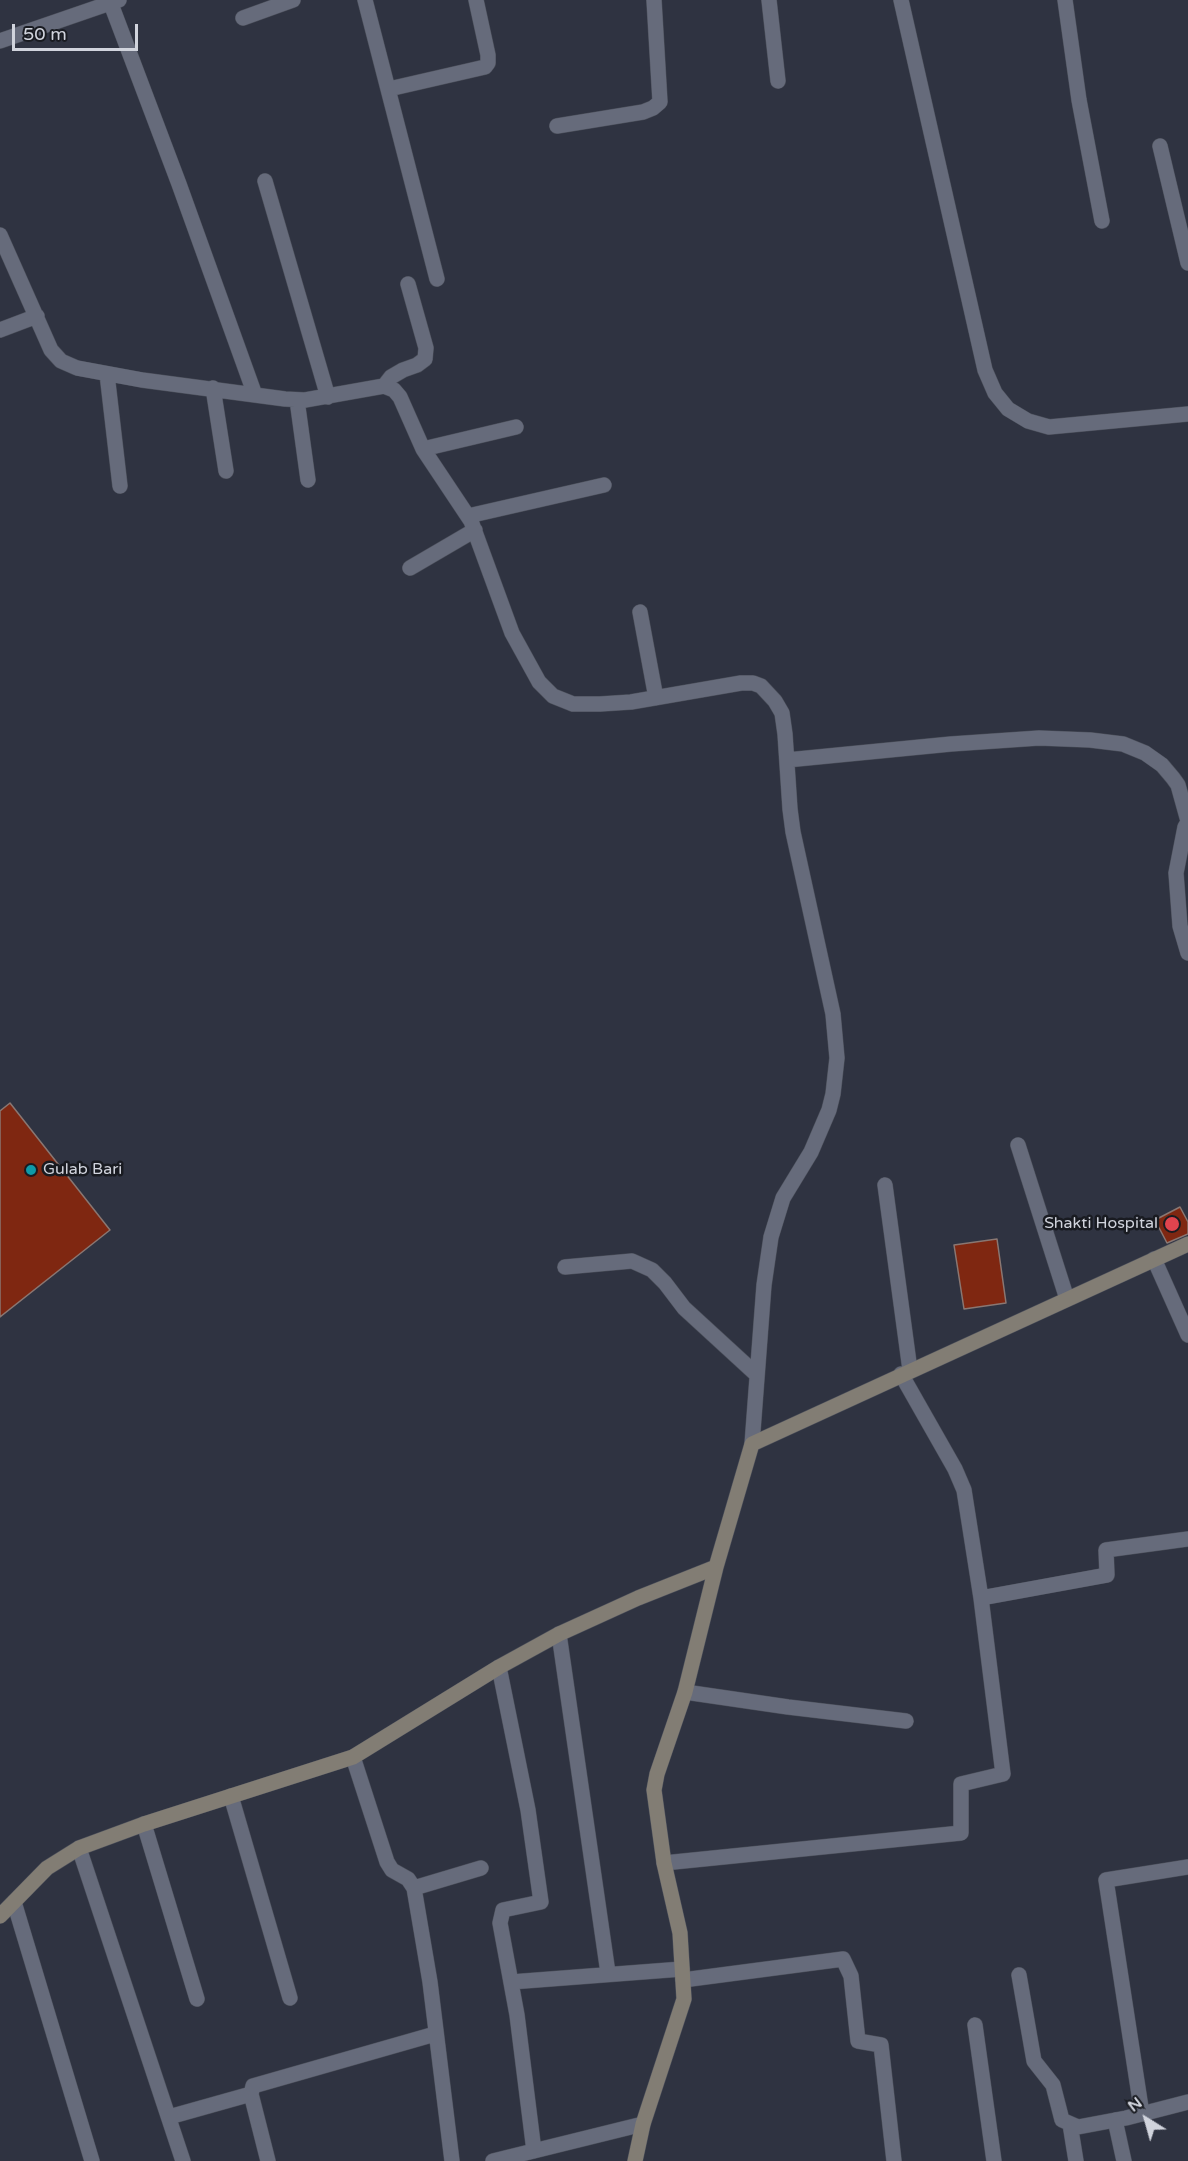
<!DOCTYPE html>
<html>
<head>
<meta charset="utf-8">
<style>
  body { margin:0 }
  #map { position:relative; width:1188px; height:2161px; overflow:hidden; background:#2f3341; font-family:"Varela Round",sans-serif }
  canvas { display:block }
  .north { position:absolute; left:1116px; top:2089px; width:60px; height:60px; -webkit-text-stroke:4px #191b21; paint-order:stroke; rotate:323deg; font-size:16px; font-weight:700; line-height:24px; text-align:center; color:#d1d4dd }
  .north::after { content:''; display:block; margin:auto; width:21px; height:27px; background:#d1d4dd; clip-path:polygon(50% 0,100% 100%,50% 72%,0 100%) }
  .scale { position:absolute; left:12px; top:24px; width:126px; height:27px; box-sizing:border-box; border:3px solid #d1d4dd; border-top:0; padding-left:8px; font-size:18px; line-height:21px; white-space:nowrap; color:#d1d4dd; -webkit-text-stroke:4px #191b21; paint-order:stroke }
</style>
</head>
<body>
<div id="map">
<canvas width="1188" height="2161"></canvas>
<div class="north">N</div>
<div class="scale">50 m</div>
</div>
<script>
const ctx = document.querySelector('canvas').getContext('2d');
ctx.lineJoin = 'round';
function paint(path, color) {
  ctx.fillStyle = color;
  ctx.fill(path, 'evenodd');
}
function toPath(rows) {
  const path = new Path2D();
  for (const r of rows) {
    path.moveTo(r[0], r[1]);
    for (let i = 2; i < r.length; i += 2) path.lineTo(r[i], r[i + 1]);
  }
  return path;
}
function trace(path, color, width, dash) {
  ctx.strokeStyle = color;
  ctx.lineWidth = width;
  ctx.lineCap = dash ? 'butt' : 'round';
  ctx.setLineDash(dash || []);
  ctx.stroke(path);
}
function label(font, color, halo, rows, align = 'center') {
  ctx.font = font + ' "Varela Round",sans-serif';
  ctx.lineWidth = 5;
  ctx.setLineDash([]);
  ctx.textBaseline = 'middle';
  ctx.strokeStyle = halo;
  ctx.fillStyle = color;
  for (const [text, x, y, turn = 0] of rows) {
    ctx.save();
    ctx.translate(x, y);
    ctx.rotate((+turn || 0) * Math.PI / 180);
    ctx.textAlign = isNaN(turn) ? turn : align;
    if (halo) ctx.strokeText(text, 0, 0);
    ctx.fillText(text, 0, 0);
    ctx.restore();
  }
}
const building = toPath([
  [10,1103,110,1230,0,1317,0,1111,10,1103],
  [1180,1207,1188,1222,1188,1234,1167,1243,1155,1220,1180,1207],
  [997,1239,1006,1303,964,1309,954,1245,997,1239]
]);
paint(building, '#7f2711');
trace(building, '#8a7772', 1.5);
const street = toPath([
  [365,0,437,279],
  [769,0,778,81],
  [901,0,985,370,995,393,1008,409,1028,421,1049,427,1188,414],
  [1065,0,1079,100,1102,221],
  [111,4,179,184,255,395],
  [243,18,293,0],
  [0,41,119,0],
  [389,89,485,67,488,63,488,55,476,0],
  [557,126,643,112,653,108,660,102,654,0],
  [1160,146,1188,263],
  [265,181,328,397],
  [0,235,51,350,61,361,77,368,142,380,285,399,305,400,384,386,394,390,400,397,423,449,471,521,512,633,539,682,553,696,573,704,600,704,631,702,741,683,753,683,761,686,775,701,782,713,785,734,790,809,793,832,833,1014,837,1058,833,1094,829,1110,811,1152,783,1198,771,1237,764,1285,752,1444],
  [0,330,37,316],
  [107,374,120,486],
  [384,386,391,377,403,370,417,365,425,359,426,348,408,284],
  [213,388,226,471],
  [297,400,308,480],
  [423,449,516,427],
  [468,516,604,485],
  [410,568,475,530],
  [640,612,656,698],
  [787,760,951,744,1039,738,1090,740,1123,744,1145,753,1162,765,1173,778,1178,785,1188,821],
  [1188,822,1185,827,1176,873,1180,926,1188,953],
  [1018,1145,1067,1299],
  [885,1185,910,1370],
  [1154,1259,1188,1335],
  [565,1267,632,1261,652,1270,665,1283,684,1308,757,1375],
  [981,1598,1107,1575,1106,1550,1188,1539],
  [559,1634,608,1973],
  [499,1667,528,1810,541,1902,503,1910,500,1923,517,2015,534,2151],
  [685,1692,788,1707,906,1721],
  [353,1757,387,1862,392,1870,408,1879,414,1888,430,1982,452,2161],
  [231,1796,290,1998],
  [144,1824,197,1999],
  [79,1848,183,2161],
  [664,1863,961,1833,961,1784,1003,1774,981,1598,964,1490,955,1469,901,1374],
  [414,1888,481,1868],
  [14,1902,92,2161],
  [1019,1975,1034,2061,1053,2085,1062,2120,1078,2127,1126,2118,1188,2102],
  [683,1980,843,1959,851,1976,858,2041,881,2045,894,2161],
  [511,1982,682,1969],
  [975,2025,994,2161],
  [251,2094,253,2086,435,2034],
  [1142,2114,1106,1880,1188,1867],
  [169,2117,251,2094,268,2161],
  [1115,2120,1124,2161],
  [1070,2124,1076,2161],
  [493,2161,643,2124]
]);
const secondary = toPath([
  [0,1916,47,1868,79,1848,144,1824,353,1757,499,1667,559,1634,638,1598,716,1567,752,1444,1188,1244],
  [635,2161,643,2124,684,1999,680,1933,664,1863,654,1790,657,1774,685,1692,716,1567]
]);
trace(street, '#4b4f5a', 16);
trace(secondary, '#4b4f5a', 16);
trace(street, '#666b7b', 15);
trace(secondary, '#827d74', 15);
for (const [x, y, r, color] of [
  [31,1170,6,"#0f9aa8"],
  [1172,1224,8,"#e0444e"]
]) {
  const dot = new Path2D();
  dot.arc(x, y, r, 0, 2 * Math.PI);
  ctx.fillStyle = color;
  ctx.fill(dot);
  trace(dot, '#191b21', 2);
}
label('16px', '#d1d4dd', '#191b21', [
  ["Gulab Bari",43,1170],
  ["Shakti Hospital",1158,1224,"right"]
], 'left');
</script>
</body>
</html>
